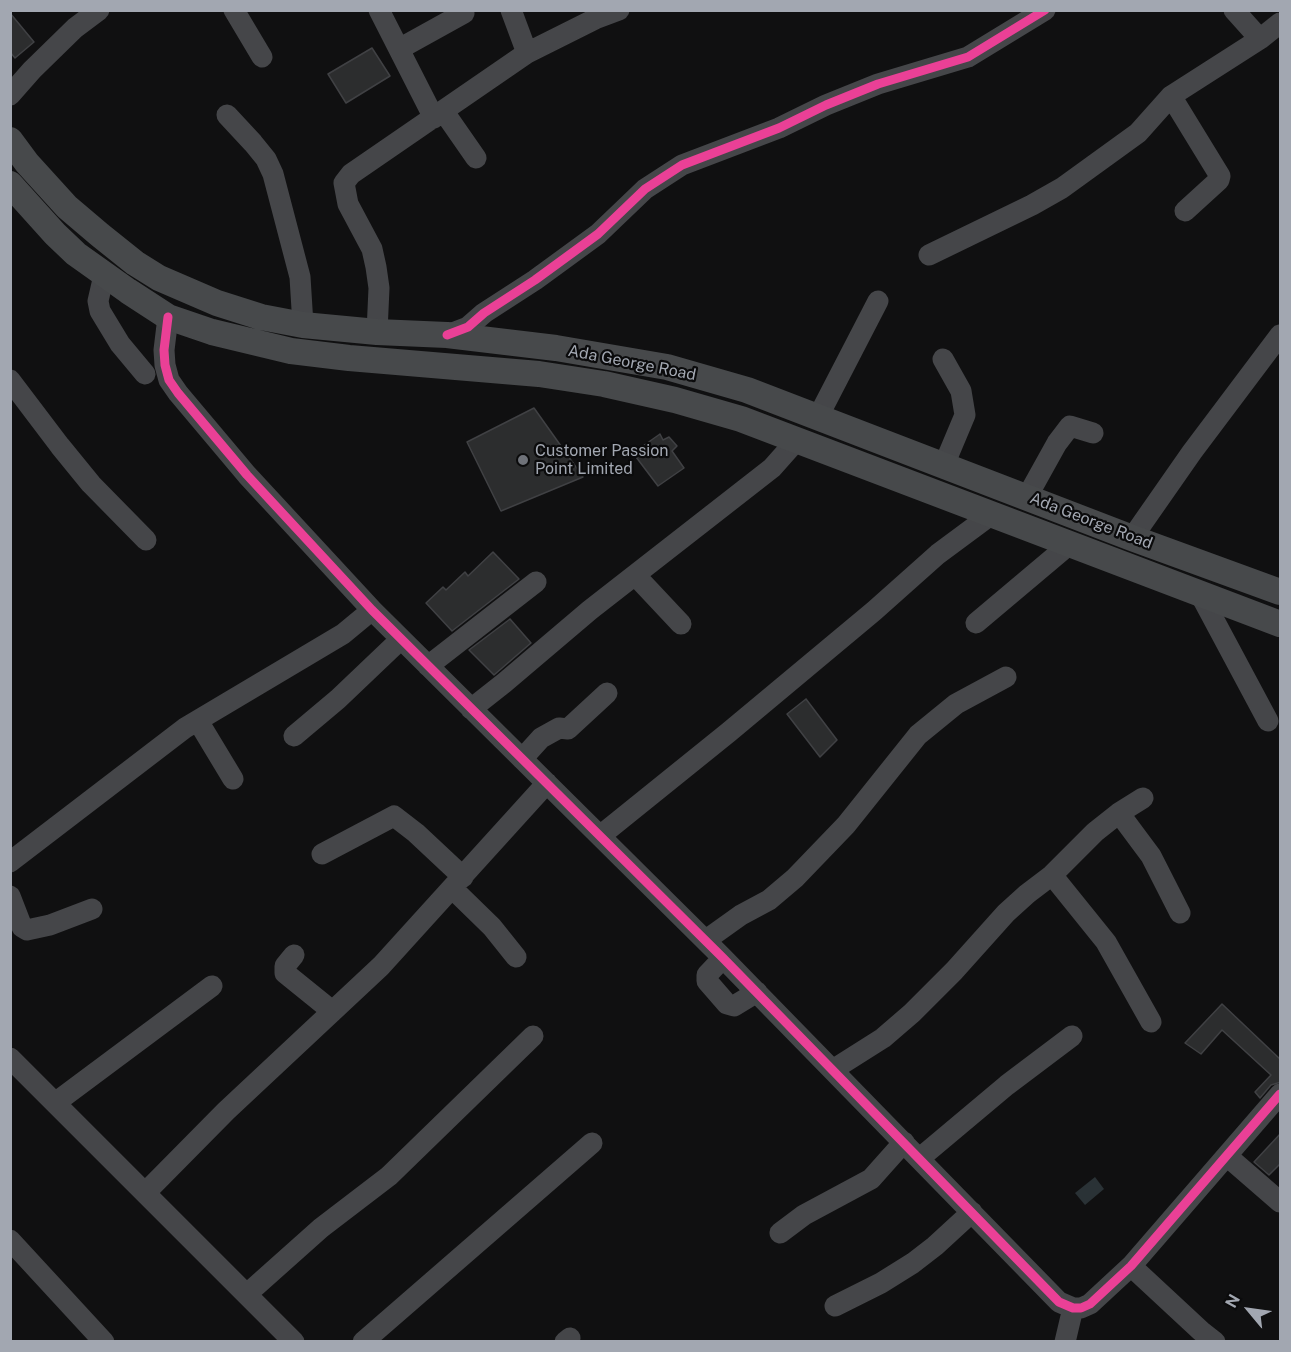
<!DOCTYPE html>
<html>
<head>
<meta charset="utf-8">
<style>
  body { margin:0 }
  #map { position:relative; width:1291px; height:1352px; overflow:hidden; background:#101011; font-family:"Public Sans",sans-serif }
  canvas { display:block }
  .frame { position:absolute; inset:0; border:12px solid #a2a7b1; pointer-events:none }
  .north { position:absolute; left:1219px; top:1280px; width:60px; height:60px; -webkit-text-stroke:4px #0b0b0c; paint-order:stroke; rotate:299deg; font-size:16px; font-weight:700; line-height:24px; text-align:center; color:#a2a7b1 }
  .north::after { content:''; display:block; margin:auto; width:21px; height:27px; background:#a2a7b1; clip-path:polygon(50% 0,100% 100%,50% 72%,0 100%) }
</style>
</head>
<body>
<div id="map">
<canvas width="1291" height="1352"></canvas>
<div class="frame"></div>
<div class="north">N</div>
</div>
<script>
const ctx = document.querySelector('canvas').getContext('2d');
ctx.lineJoin = 'round';
function paint(path, color) {
  ctx.fillStyle = color;
  ctx.fill(path, 'evenodd');
}
function toPath(rows) {
  const path = new Path2D();
  for (const r of rows) {
    path.moveTo(r[0], r[1]);
    for (let i = 2; i < r.length; i += 2) path.lineTo(r[i], r[i + 1]);
  }
  return path;
}
function trace(path, color, width, dash) {
  ctx.strokeStyle = color;
  ctx.lineWidth = width;
  ctx.lineCap = dash ? 'butt' : 'round';
  ctx.setLineDash(dash || []);
  ctx.stroke(path);
}
function label(font, color, halo, rows, align = 'center') {
  ctx.font = font + ' "Public Sans",sans-serif';
  ctx.lineWidth = 4.5;
  ctx.setLineDash([]);
  ctx.textBaseline = 'middle';
  ctx.strokeStyle = halo;
  ctx.fillStyle = color;
  for (const [text, x, y, turn = 0] of rows) {
    ctx.save();
    ctx.translate(x, y);
    ctx.rotate((+turn || 0) * Math.PI / 180);
    ctx.textAlign = isNaN(turn) ? turn : align;
    if (halo) ctx.strokeText(text, 0, 0);
    ctx.fillText(text, 0, 0);
    ctx.restore();
  }
}
paint(toPath([
  [1095,1177,1104,1189,1085,1205,1075,1193]
]), '#2a3236');
const building = toPath([
  [10,13,34,42,15,58,10,52,10,13],
  [372,48,390,76,346,103,328,74,372,48],
  [534,408,583,477,501,511,467,442,534,408],
  [660,434,663,440,669,437,677,446,672,451,684,468,658,486,633,453,660,434],
  [493,552,519,579,452,631,426,603,443,587,446,590,465,572,468,576,493,552],
  [510,619,531,643,494,675,469,650,510,619],
  [806,699,837,740,820,757,787,714,806,699],
  [1222,1004,1281,1060,1281,1082,1271,1085,1260,1098,1255,1092,1271,1075,1222,1030,1201,1054,1185,1043,1222,1004],
  [1281,1133,1281,1163,1269,1175,1254,1162,1281,1133]
]);
paint(building, '#2c2d2e');
trace(building, '#404144', 1.5);
trace(toPath([
  [234,10,262,57],
  [379,10,434,118],
  [511,10,527,53],
  [1234,10,1260,39],
  [399,49,464,13],
  [10,95,32,70,75,28,99,10],
  [1171,96,1220,176,1219,180,1185,211],
  [444,112,476,158],
  [227,115,253,143,266,159,273,174,300,277,303,325],
  [929,255,1032,205,1062,188,1138,133,1171,96,1260,39,1280,23],
  [104,275,98,301,100,311,120,344,145,374],
  [168,317,164,350,165,365,169,380,178,393,247,475,372,610,723,958,1059,1302,1073,1308,1081,1308,1090,1304,1131,1266,1280,1094],
  [377,332,379,288,376,267,372,249,348,204,344,183,351,174,527,53,595,19,619,10],
  [447,335,468,327,484,313,535,280,598,234,645,189,682,165,779,128,826,105,878,84,968,57,1045,10],
  [943,359,961,391,965,415,944,465],
  [10,380,60,446,91,484,146,540],
  [818,417,878,301],
  [1027,497,1057,443,1070,426,1093,433],
  [1132,538,1192,452,1280,335],
  [635,575,681,624],
  [1199,592,1268,721],
  [976,623,1071,543],
  [428,666,536,582],
  [471,709,504,683,590,610,772,468,796,441],
  [198,721,233,779],
  [294,736,338,699,401,639],
  [522,759,541,738,559,728,568,729,607,693],
  [1119,813,1151,856,1180,913],
  [600,836,729,732,874,611,938,554,992,514],
  [322,854,394,816,416,833,463,877],
  [10,862,185,728,343,634,372,610],
  [1052,875,1106,942,1151,1022],
  [452,888,492,927,516,957],
  [10,896,22,927,27,930,50,925,92,909],
  [706,940,741,915,769,900,795,878,846,825,918,735,956,704,1006,677],
  [294,955,285,966,285,973,332,1011],
  [723,958,707,975,707,981,727,1004,734,1006,757,992],
  [10,1058,294,1342],
  [834,1069,883,1038,912,1013,954,971,1006,913,1027,894,1052,875,1095,832,1119,813,1143,798],
  [55,1103,212,986],
  [1227,1156,1280,1202],
  [920,1158,1007,1085,1072,1036],
  [146,1192,226,1111,381,966,547,783],
  [780,1233,804,1215,871,1179,904,1142],
  [10,1240,104,1342],
  [1131,1266,1201,1331,1215,1342],
  [247,1294,321,1228,389,1176,533,1036],
  [835,1306,881,1283,913,1263,935,1246,972,1212],
  [363,1342,592,1143],
  [565,1342,570,1338],
  [1065,1342,1073,1308]
]), '#454649', 21);
trace(toPath([
  [10,140,27,163,67,207,100,235,135,263,159,278,217,303,261,317,303,325,377,332,447,335,556,348,667,367,747,390,1132,538,1280,592],
  [10,184,55,234,76,254,128,291,168,317,212,332,291,351,349,358,539,374,604,384,675,400,741,419,1280,624]
]), '#47494b', 26);
trace(toPath([
  [168,317,164,350,165,365,169,380,178,393,247,475,372,610,723,958,1059,1302,1073,1308,1081,1308,1090,1304,1131,1266,1280,1094],
  [447,335,468,327,484,313,535,280,598,234,645,189,682,165,779,128,826,105,878,84,968,57,1045,10]
]), '#ea4096', 9);
for (const [x, y, r, color] of [
  [523,460,6,"#6f7279"]
]) {
  const dot = new Path2D();
  dot.arc(x, y, r, 0, 2 * Math.PI);
  ctx.fillStyle = color;
  ctx.fill(dot);
  trace(dot, '#0b0b0c', 2);
}
label('16px', '#a2a7b1', '#0b0b0c', [
  ["Ada George Road",632,363,11],
  ["Ada George Road",1091,521,21]
]);
label('16px', '#a2a7b1', '#0b0b0c', [
  ["Customer Passion",535,451],
  ["Point Limited",535,469]
], 'left');
</script>
</body>
</html>
